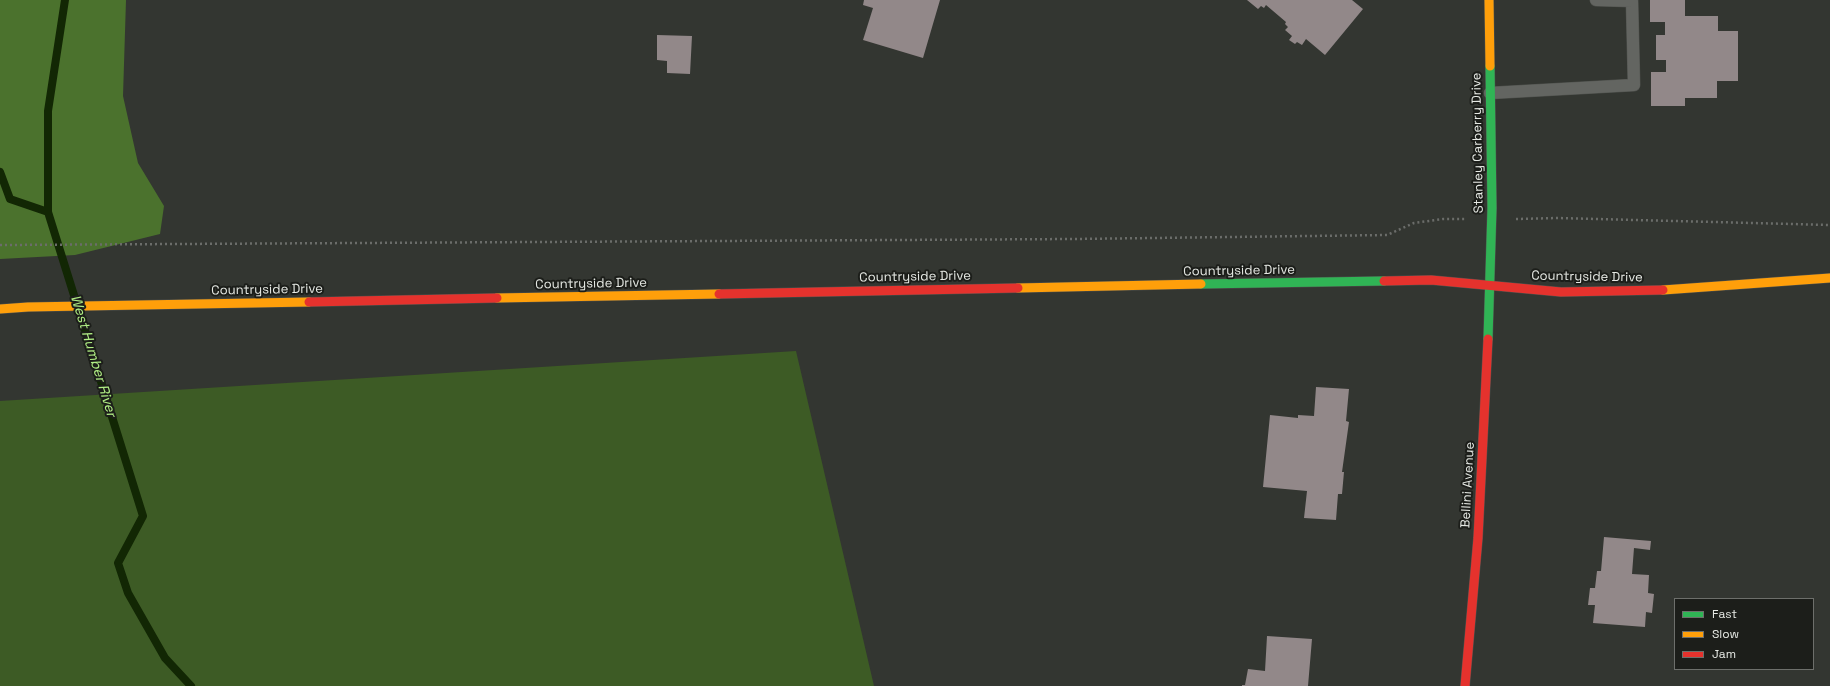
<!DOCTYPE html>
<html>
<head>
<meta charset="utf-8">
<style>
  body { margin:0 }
  #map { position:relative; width:1830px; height:686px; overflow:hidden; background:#333631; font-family:"Space Grotesk",sans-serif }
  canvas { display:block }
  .legend { position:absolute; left:1674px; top:598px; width:140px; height:72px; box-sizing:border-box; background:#1c1e1a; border:1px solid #6d6f6b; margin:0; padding:5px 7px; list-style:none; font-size:12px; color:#e6e9e4 }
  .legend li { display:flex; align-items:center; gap:8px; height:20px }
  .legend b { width:20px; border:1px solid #6d6f6b }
</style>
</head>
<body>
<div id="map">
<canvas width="1830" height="686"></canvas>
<ul class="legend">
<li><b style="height:5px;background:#30b455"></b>Fast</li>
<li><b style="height:5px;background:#ff9f0a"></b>Slow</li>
<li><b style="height:5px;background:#e5322d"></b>Jam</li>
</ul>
</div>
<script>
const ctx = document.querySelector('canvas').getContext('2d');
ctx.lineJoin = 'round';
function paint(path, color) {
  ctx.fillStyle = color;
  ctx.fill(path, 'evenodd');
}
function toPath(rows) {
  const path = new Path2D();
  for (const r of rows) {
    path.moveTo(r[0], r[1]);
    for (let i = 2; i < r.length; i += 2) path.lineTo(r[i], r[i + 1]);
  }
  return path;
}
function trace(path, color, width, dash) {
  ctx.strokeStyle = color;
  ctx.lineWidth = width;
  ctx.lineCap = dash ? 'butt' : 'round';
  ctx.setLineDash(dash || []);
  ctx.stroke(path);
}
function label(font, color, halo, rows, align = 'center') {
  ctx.font = font + ' "Space Grotesk",sans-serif';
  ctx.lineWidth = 4;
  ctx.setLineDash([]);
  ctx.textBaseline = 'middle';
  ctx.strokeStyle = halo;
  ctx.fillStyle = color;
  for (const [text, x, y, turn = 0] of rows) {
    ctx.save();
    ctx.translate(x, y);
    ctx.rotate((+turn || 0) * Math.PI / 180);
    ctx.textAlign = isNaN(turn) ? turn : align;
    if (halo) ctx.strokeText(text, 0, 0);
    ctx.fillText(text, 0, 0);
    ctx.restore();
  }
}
paint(toPath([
  [796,351,874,686,0,686,0,401]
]), '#3d5b25');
paint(toPath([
  [0,0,126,0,123,96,138,163,164,206,160,234,75,255,0,259]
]), '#4b722d');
trace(toPath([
  [65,0,48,111,48,212,143,516,118,563,128,593,165,658,191,686],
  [0,172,10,199,48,212]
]), '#122704', 8);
paint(toPath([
  [864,0,940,0,923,58,863,40,873,8,863,5],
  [1247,0,1352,0,1363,9,1325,55,1306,39,1302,45,1297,42,1295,44,1289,40,1292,36,1285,30,1288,27,1285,24,1286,22,1266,5,1264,8,1261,6,1258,9],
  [1650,0,1685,0,1685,16,1718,16,1718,31,1738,31,1738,81,1717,81,1717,98,1685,98,1685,106,1651,106,1651,72,1666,72,1666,60,1656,60,1656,35,1665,35,1665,22,1650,22],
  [657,35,692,36,690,74,667,73,667,61,657,60],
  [1316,387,1349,389,1346,421,1349,422,1342,472,1344,472,1342,494,1338,494,1336,520,1304,518,1307,491,1263,487,1270,415,1298,418,1298,415,1314,416],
  [1604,537,1651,541,1650,550,1634,548,1632,574,1649,575,1648,593,1654,594,1652,613,1646,612,1645,627,1593,623,1595,605,1588,605,1590,588,1595,588,1597,571,1601,571],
  [1267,636,1312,639,1308,686,1242,686,1242,685,1245,685,1248,669,1265,671]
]), '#928889');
const lane = toPath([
  [1490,93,1634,85,1632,1,1596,0]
]);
const fast = toPath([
  [1201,284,1384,281],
  [1488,339,1492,208,1490,66]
]);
const slow = toPath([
  [1489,0,1490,66],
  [1018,288,1201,284],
  [1663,290,1830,278],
  [497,298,719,294],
  [0,309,28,307,309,302]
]);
const jam = toPath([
  [1384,281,1431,280,1561,292,1663,290],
  [719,294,1018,288],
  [309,302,497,298],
  [1465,686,1478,538,1488,339]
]);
trace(lane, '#50524e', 13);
trace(fast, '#50524e', 10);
trace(slow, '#50524e', 10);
trace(jam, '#50524e', 10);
trace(toPath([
  [1516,219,1558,218,1830,225],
  [0,245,1074,239,1387,235,1414,223,1443,219,1467,219]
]), '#6b6d6a', 2.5, [2, 3]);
trace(lane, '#636561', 12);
trace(fast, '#30b455', 9);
trace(slow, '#ff9f0a', 9);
trace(jam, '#e5322d', 9);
label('13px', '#e6e9e4', '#1c1e1a', [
  ["Stanley Carberry Drive",1478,143,-91],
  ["Countryside Drive",1239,271,-1],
  ["Countryside Drive",915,277,-1],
  ["Countryside Drive",1587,277,1],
  ["Countryside Drive",591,284,-1],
  ["Countryside Drive",267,290,-1],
  ["Bellini Avenue",1468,485,-87]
]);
label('italic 14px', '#b1ef85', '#1c1e1a', [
  ["West Humber River",93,356,73]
]);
</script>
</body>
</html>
